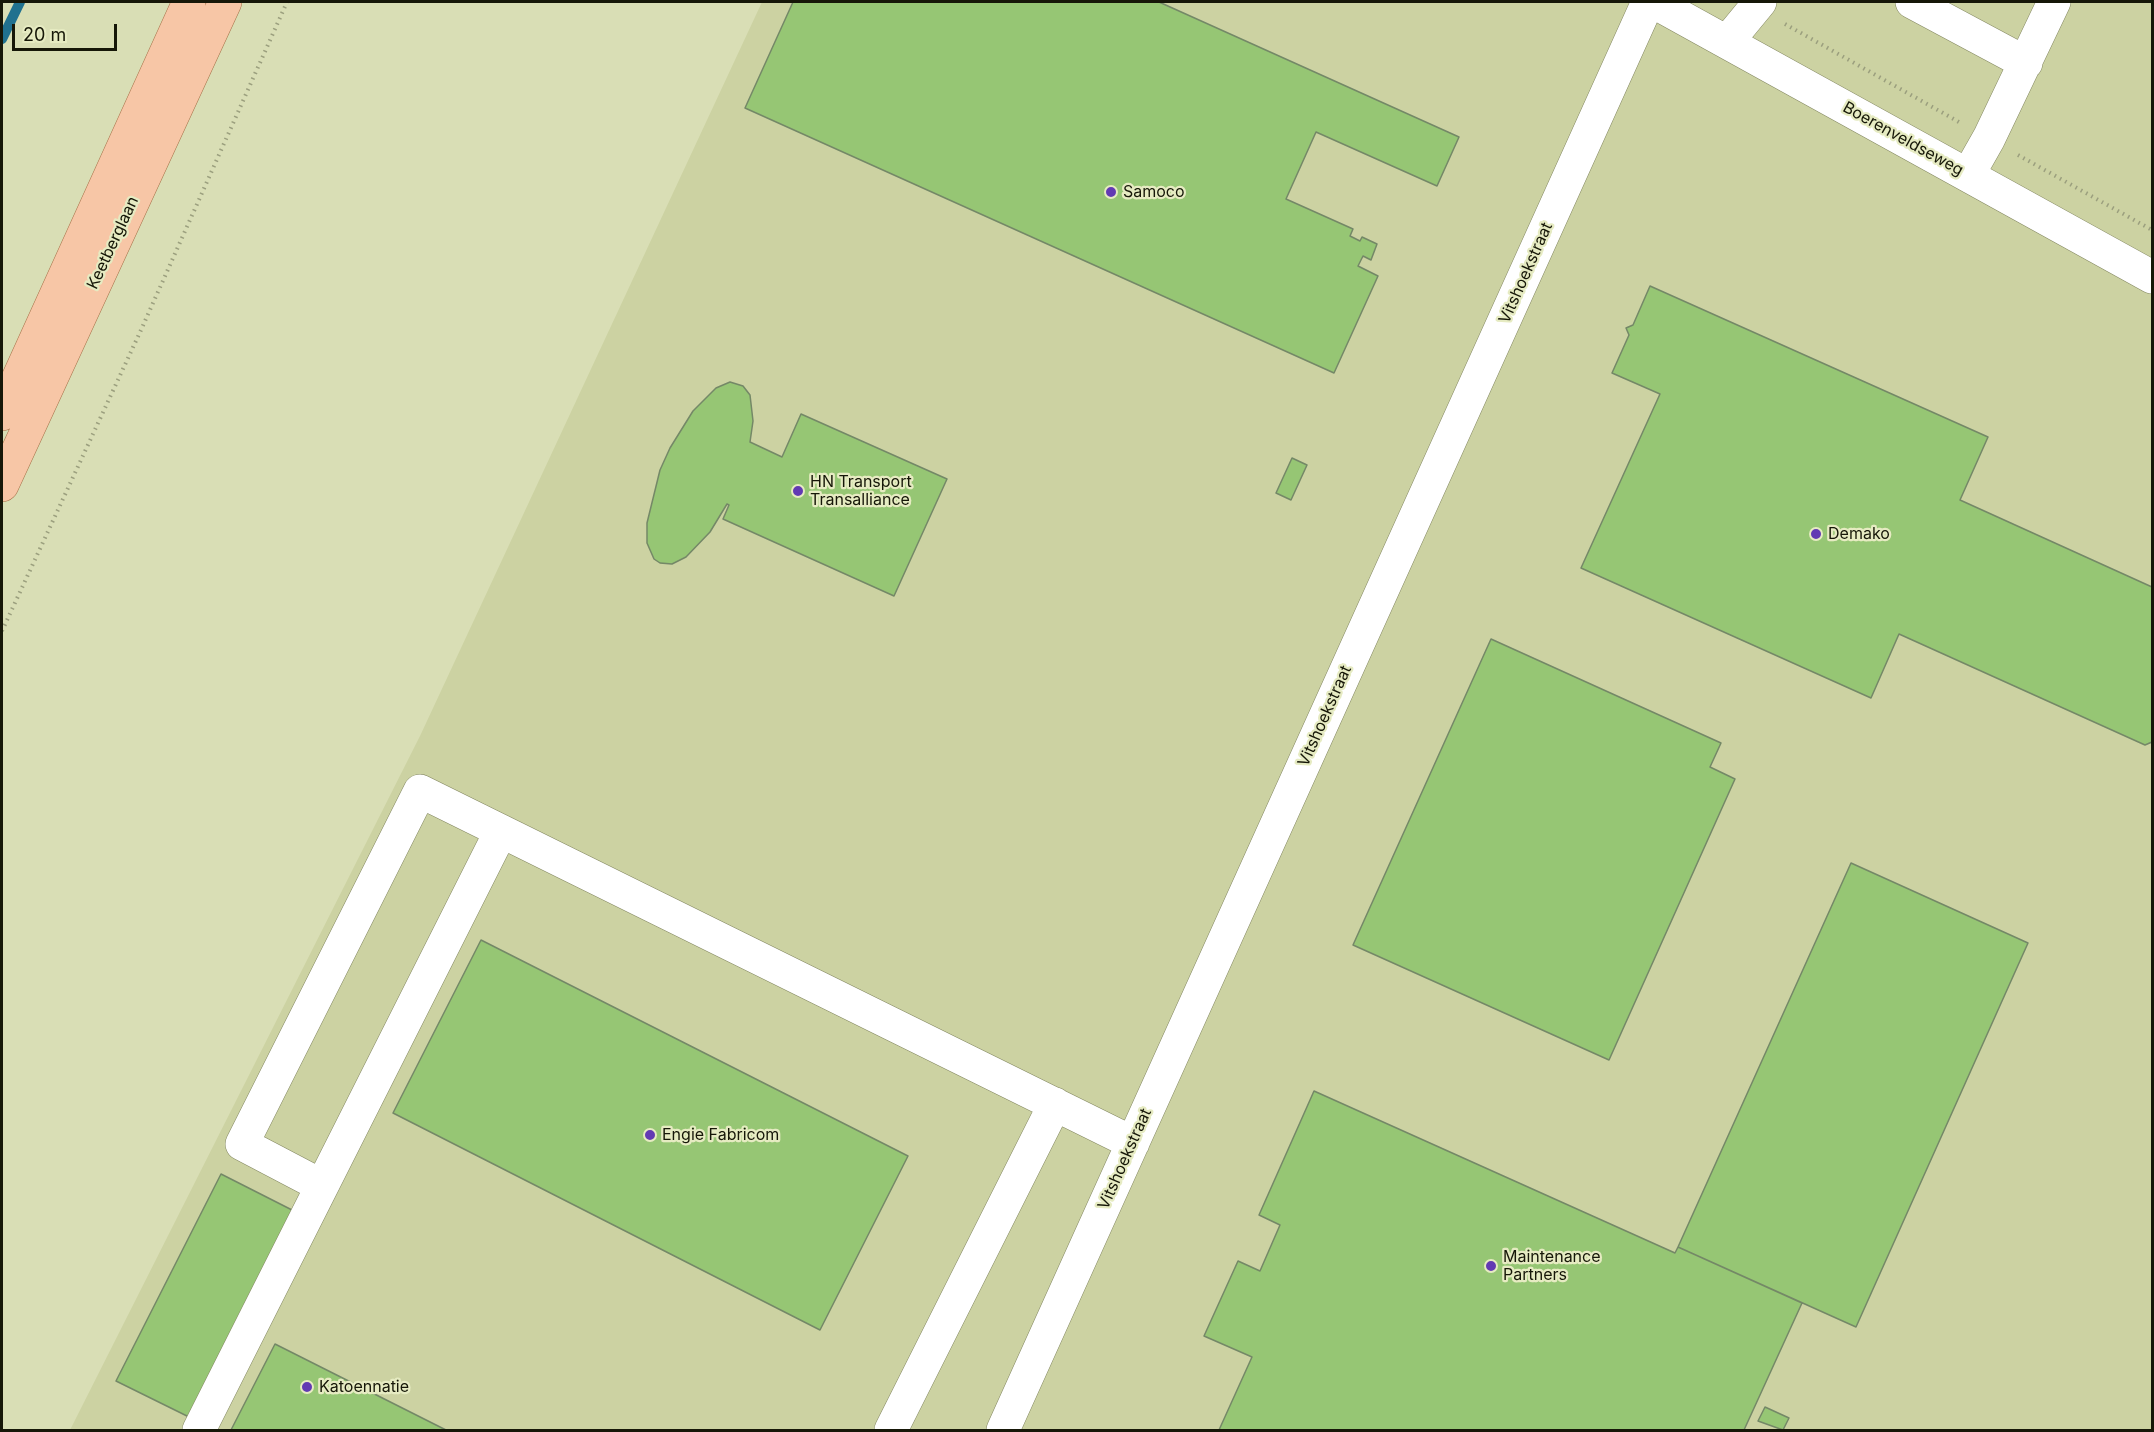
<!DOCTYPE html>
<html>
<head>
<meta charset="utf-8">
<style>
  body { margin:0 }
  #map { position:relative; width:2154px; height:1432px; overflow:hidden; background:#d9deb5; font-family:Inter,sans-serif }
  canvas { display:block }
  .frame { position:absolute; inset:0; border:3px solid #161708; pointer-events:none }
  .scale { position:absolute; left:12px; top:24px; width:105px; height:27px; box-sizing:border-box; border:3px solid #161708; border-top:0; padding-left:8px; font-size:18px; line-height:21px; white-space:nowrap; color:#161708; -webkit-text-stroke:4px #e6ebc2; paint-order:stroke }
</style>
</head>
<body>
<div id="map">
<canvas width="2154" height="1432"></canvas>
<div class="frame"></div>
<div class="scale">20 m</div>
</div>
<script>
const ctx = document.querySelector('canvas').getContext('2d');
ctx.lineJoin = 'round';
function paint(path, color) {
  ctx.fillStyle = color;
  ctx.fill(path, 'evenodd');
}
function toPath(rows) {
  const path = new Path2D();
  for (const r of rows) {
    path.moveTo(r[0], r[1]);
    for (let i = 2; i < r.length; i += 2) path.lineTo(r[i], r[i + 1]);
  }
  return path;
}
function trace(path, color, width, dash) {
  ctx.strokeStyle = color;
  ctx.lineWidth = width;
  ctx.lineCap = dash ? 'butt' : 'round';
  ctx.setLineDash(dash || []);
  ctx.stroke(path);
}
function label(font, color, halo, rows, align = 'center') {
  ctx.font = font + ' Inter,sans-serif';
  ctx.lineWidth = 4.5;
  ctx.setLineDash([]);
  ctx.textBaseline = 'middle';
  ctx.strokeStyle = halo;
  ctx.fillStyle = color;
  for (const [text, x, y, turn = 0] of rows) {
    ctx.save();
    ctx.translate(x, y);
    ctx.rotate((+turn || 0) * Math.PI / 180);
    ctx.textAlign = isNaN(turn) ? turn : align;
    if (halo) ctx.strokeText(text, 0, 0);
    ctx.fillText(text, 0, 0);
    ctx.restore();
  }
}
paint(toPath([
  [762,2,2152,2,2152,1430,70,1430,420,736]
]), '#ccd2a2');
trace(toPath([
  [2,39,20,2]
]), '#20718f', 10);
const building = toPath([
  [793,2,1159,2,1459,137,1437,186,1316,132,1286,199,1353,229,1350,236,1360,241,1362,237,1377,244,1371,260,1363,256,1358,266,1378,276,1334,373,745,108,793,2],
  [1650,286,1988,437,1960,500,2152,587,2152,742,2145,745,1899,634,1871,698,1581,568,1660,394,1612,373,1629,335,1626,328,1633,325,1650,286],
  [730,382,743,386,750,395,753,421,750,442,782,457,801,414,947,479,894,596,723,519,729,505,727,504,710,532,686,557,672,564,660,563,654,559,647,543,647,523,660,470,670,448,693,411,716,388,730,382],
  [1292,458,1307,465,1291,500,1276,493,1292,458],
  [1491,639,1721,743,1710,767,1735,779,1609,1060,1353,945,1491,639],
  [1851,863,2028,943,1856,1327,1678,1247,1851,863],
  [481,940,908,1156,820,1330,393,1113,481,940],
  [1314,1091,1675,1253,1678,1247,1802,1303,1744,1430,1219,1430,1252,1357,1204,1336,1238,1261,1260,1271,1280,1225,1259,1215,1314,1091],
  [221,1174,294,1211,189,1417,116,1381,221,1174],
  [275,1344,446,1430,231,1430,275,1344],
  [1765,1407,1789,1418,1783,1430,1758,1421,1765,1407]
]);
paint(building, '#96c674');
trace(building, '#748867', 1.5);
const minor = toPath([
  [1654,2,2152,277],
  [1912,2,2026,63],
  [1727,42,1760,2],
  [1968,175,1989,138,2054,2],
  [501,831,322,1186,242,1144,420,791,1133,1143],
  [199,1430,322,1186],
  [891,1430,1055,1104],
  [1003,1430,1648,2]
]);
const major = toPath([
  [2,414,189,2],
  [2,485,225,2]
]);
trace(minor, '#848862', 34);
trace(major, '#a57048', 34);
trace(toPath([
  [1785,24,1959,122],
  [2018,155,2152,230],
  [2,631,141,330,287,2]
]), '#9b9f7e', 4, [1.5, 4.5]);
trace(minor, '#fff', 33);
trace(major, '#f7c6a6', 33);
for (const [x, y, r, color] of [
  [1111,192,6,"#623ab3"],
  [798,491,6,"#623ab3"],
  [1816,534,6,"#623ab3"],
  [650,1135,6,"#623ab3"],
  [1491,1266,6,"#623ab3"],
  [307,1387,6,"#623ab3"]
]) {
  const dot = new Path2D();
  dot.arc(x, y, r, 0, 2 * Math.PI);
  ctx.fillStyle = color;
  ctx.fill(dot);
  trace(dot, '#e6ebc2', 2);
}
label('16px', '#161708', '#e6ebc2', [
  ["Boerenveldseweg",1903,139,29],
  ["Keetberglaan",113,243,-65],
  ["Vitshoekstraat",1526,273,-66],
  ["Vitshoekstraat",1325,716,-66],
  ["Vitshoekstraat",1125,1159,-66]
]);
label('16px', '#161708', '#e6ebc2', [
  ["Samoco",1123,192],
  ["HN Transport",810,482],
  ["Transalliance",810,500],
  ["Demako",1828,534],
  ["Engie Fabricom",662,1135],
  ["Maintenance",1503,1257],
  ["Partners",1503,1275],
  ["Katoennatie",319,1387]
], 'left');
</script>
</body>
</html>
